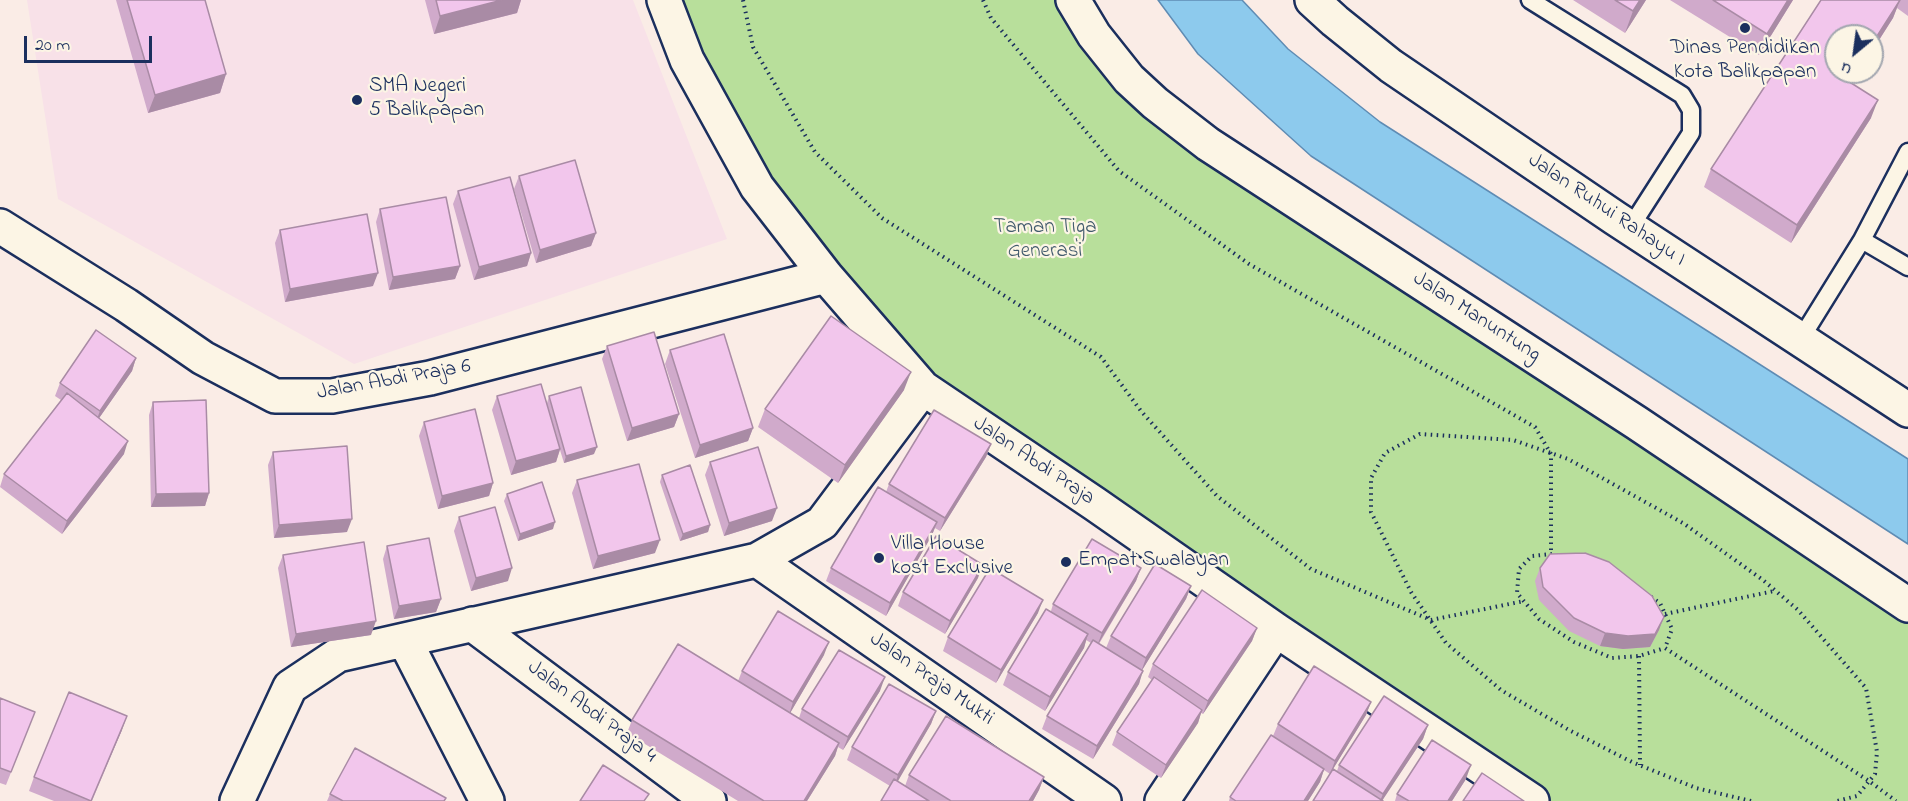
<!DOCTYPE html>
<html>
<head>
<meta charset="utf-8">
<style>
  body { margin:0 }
  #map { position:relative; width:1908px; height:801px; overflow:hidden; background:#faece6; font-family:"Indie Flower",sans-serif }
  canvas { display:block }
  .north { position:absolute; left:1824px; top:24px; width:60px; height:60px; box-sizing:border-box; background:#fcf5e5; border:2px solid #a2a6af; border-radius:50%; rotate:209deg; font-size:16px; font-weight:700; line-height:24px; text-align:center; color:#1b2f5e }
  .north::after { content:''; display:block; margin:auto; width:21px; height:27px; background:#1b2f5e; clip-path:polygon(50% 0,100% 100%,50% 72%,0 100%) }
  .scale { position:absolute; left:24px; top:36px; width:128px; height:27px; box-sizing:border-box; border:3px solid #1b2f5e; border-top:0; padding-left:8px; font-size:18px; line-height:21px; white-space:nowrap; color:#1b2f5e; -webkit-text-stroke:4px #fcf5e5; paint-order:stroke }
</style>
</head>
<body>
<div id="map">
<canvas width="1908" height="801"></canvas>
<div class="north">U</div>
<div class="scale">20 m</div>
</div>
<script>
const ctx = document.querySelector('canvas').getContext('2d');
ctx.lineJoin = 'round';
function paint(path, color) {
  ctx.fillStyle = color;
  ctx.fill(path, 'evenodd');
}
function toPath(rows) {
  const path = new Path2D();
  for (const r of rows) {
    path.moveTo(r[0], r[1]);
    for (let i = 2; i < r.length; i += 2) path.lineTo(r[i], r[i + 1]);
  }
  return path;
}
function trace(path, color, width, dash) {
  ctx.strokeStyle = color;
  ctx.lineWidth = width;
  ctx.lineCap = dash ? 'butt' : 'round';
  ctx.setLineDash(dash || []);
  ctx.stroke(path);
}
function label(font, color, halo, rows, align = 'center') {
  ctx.font = font + ' "Indie Flower",sans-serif';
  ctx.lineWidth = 4.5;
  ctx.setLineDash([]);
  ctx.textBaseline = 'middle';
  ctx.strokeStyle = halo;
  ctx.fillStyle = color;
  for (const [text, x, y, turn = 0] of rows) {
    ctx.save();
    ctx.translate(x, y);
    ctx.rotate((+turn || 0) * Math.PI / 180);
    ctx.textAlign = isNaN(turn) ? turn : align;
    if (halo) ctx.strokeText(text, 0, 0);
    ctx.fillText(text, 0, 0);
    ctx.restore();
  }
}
paint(toPath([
  [27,0,633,0,727,239,354,364,58,199]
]), '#f8e1e8');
paint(toPath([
  [682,0,1080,0,1155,106,1908,620,1908,801,1547,801,1282,614,920,368,755,168,697,40]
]), '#b8df9b');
const water = toPath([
  [1158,0,1242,0,1288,49,1380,122,1908,459,1908,544,1311,156,1198,54,1158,0]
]);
paint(water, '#8dcaed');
trace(water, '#5f8cb4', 1.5);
const service = toPath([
  [1530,0,1682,95,1691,110,1691,133,1630,228],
  [1862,240,1908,152],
  [1800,340,1862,240,1908,267]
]);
const minor = toPath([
  [664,0,687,60,757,187,826,276,923,388,1095,504,1276,630,1532,801],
  [0,226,126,305,203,358,275,396,332,396,430,378,826,276],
  [757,560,1104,801],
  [472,624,709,801],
  [405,641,487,801],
  [237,801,290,687,338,655,757,560,822,523,923,388],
  [1162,801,1276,630]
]);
const tertiary = toPath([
  [1073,0,1094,35,1129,79,1155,103,1208,144,1637,423,1908,605],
  [1312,0,1335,21,1391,66,1615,218,1908,410]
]);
trace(service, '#1b2f5e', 21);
trace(minor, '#1b2f5e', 38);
trace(tertiary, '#1b2f5e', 38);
trace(toPath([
  [743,0,753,47,815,152,882,218,1101,357,1141,411,1217,496,1311,569,1431,620,1524,601],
  [983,0,991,18,1119,171,1249,264,1535,427,1551,454,1551,554],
  [1552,554,1532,556,1519,569,1517,593,1539,619,1574,642,1612,658,1639,656,1665,648],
  [1651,597,1660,603,1672,629,1665,648,1869,781,1896,801],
  [1665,614,1774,591],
  [1639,656,1640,765],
  [1751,801,1696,788,1632,762,1569,730,1501,690,1446,643,1411,592,1371,512,1371,478,1385,453,1420,434,1513,440,1568,459,1683,523,1763,580,1798,610,1866,688,1877,752,1875,774,1857,796,1837,801]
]), '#1b2f5e', 4, [1.5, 4.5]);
trace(service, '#fcf5e5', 16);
trace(minor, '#fcf5e5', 33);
trace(tertiary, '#fcf5e5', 33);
paint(toPath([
  [116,0,205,0,226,74,220,93,148,113],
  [425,0,521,0,517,13,434,34],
  [1573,0,1646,0,1625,33],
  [1670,0,1793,0,1759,55],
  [1821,0,1908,0,1908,16,1897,8,1893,18,1852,83,1871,118,1791,243,1704,187,1711,169],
  [519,176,596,233,591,246,536,263,514,189],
  [458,191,531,253,527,266,474,280,453,204],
  [380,209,460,266,455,279,389,290,376,222],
  [280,230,373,286,285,302,275,243],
  [607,346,679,414,674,427,627,441,602,359],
  [670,350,753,428,748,441,695,458,665,364],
  [136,358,132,371,99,418,124,454,62,534,0,487,4,474,61,400,55,396,60,383],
  [904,390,838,483,758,427,765,409],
  [497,396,547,403,549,396,594,454,564,463,560,450,556,462,511,475,492,410],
  [153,402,209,493,205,506,151,507,149,415],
  [424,422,493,483,489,496,438,509,419,436],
  [991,444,986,457,940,531,935,528,932,535,886,616,826,581,831,568,886,492,889,484],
  [273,452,347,532,274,538,268,465],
  [710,462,772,521,724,536,705,475],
  [662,475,710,525,708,532,680,541,660,482],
  [577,480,655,553,593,569,572,493],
  [507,494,553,529,518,541,504,501],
  [459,517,508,581,471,591,454,531],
  [387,546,441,599,436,612,394,619,383,559],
  [283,555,371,635,291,647,278,568],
  [1141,568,1136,581,1099,644,1106,648,1111,636,1191,586,1186,599,1142,670,1139,684,1093,759,1042,729,1047,716,1091,643,1086,640,1084,648,1045,711,1003,685,1008,672,1051,611,1053,604],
  [1540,568,1659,630,1650,647,1623,649,1600,646,1569,631,1539,600,1535,581],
  [978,578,945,634,898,606,903,592],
  [1038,613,996,683,943,651,948,637],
  [1257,628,1252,641,1203,714,1201,713,1198,723,1161,778,1112,745,1117,732,1152,680,1148,677,1153,664],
  [824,655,790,713,799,718,802,709,880,691,843,750,838,747,835,756,807,801,738,801,627,733,632,720,738,681,742,671],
  [0,698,35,712,6,785,0,783],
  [1371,702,1366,715,1330,774,1324,770,1320,782,1308,801,1229,801,1230,797,1273,736,1278,724],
  [936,711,931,724,897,781,905,786,909,775,1044,777,1039,790,1033,801,881,801,890,786,847,760,852,747],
  [1428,725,1423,739,1382,800,1337,771,1339,765],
  [122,730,92,801,54,801,29,791,34,777],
  [1466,779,1452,801,1395,801,1397,794],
  [330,794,444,801,327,801]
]), '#d0aacb');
paint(toPath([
  [502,0,521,0,517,13,434,34,440,16],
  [1640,0,1646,0,1625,33,1633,11],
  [1788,0,1793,0,1759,55,1767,34],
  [1900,0,1893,18,1872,51,1872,44],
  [1854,72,1859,72,1841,99,1848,81],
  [226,74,220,93,148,113,155,95],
  [1878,100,1871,118,1791,243,1797,225],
  [596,233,591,246,536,263,540,250],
  [531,253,527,266,474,280,479,267],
  [460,266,455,279,389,290,393,277],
  [378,273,373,286,285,302,290,289],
  [136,358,132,371,95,424,100,411],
  [911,372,904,390,838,483,845,465],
  [679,414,674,427,627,441,632,428],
  [753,428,748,441,695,458,700,445],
  [128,441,124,454,62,534,67,521],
  [991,444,986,457,940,531,945,518],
  [597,447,594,454,564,463,566,456],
  [560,449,556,462,511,475,516,461],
  [493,483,489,496,438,509,442,496],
  [209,493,205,506,151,507,156,494],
  [777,508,772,521,724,536,729,523],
  [352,519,347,532,274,538,279,525],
  [555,522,553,529,518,541,520,534],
  [937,522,932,535,886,616,890,603],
  [710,525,708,532,680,541,683,534],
  [660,540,655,553,593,569,598,556],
  [983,565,978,578,945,634,950,621],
  [512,568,508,581,471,591,476,578],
  [1141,568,1136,581,1097,646,1102,633],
  [1191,586,1186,599,1141,672,1146,658],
  [441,599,436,612,394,619,399,606],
  [1043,600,1038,613,996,683,1001,670],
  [1664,617,1659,630,1650,647,1623,649,1600,646,1605,633],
  [376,621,371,635,291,647,296,634],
  [1257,628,1252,641,1203,714,1208,701],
  [1088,634,1084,648,1045,711,1050,697],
  [829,642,824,655,789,715,793,702],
  [1143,671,1139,684,1093,759,1097,746],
  [885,677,880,691,843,750,848,737],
  [1371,702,1366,715,1330,774,1335,761],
  [1202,710,1198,723,1161,778,1166,765],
  [936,711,931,724,894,788,898,775],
  [127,716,122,730,91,801],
  [1428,725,1423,739,1382,801,1380,801,1383,794],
  [839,743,835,756,807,801,804,801],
  [1471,765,1466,779,1452,801,1448,801],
  [1324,769,1320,782,1308,801,1304,801],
  [1044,777,1039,790,1033,801,1029,801]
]), '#a98ba5');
const building = toPath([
  [127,0,205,0,226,74,155,95,127,0],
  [436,0,502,0,440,16,436,0],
  [1615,0,1640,0,1633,11,1615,0],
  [1713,0,1788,0,1767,34,1713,0],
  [1821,0,1900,0,1872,44,1872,36,1836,36,1836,72,1854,72,1848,81,1878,100,1797,225,1711,169,1821,0],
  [575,160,596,233,540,250,519,176,575,160],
  [510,177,531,253,479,267,458,191,510,177],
  [446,197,460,266,393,277,380,209,446,197],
  [367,214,378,273,290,289,280,230,367,214],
  [831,316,911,372,845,465,765,409,831,316],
  [96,330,136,358,100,411,60,383,96,330],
  [654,332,679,414,632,428,607,346,654,332],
  [724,334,753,428,700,445,670,350,724,334],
  [541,384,560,449,516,461,497,396,541,384],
  [581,387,597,447,566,456,549,396,581,387],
  [67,393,128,441,67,521,4,474,67,393],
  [206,400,209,493,156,494,153,402,206,400],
  [475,409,493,483,442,496,424,422,475,409],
  [934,410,991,444,945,518,889,484,934,410],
  [347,446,352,519,279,525,273,452,347,446],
  [758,447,777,508,729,523,710,462,758,447],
  [639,464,660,540,598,556,577,480,639,464],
  [690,465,710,525,683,534,662,475,690,465],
  [542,482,555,522,520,534,507,494,542,482],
  [878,487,937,522,890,603,831,568,878,487],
  [495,507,512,568,476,578,459,517,495,507],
  [936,536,983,565,950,621,903,592,936,536],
  [429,538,441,599,399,606,387,546,429,538],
  [1092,539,1141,568,1102,633,1053,604,1092,539],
  [364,542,376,621,296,634,283,555,364,542],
  [1585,553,1609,562,1652,596,1664,617,1655,634,1628,636,1605,633,1574,618,1543,587,1540,568,1550,554,1585,553],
  [1155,564,1191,586,1146,658,1111,636,1155,564],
  [990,568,1043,600,1001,670,948,637,990,568],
  [1202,590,1257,628,1208,701,1153,664,1202,590],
  [1046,609,1088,634,1050,697,1008,672,1046,609],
  [778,611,829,642,793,702,742,671,778,611],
  [1093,640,1143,671,1097,746,1047,716,1093,640],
  [678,644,839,743,804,801,764,801,632,720,678,644],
  [839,650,885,677,848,737,802,709,839,650],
  [1314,666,1371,702,1335,761,1278,724,1314,666],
  [1154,677,1202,710,1166,765,1117,732,1154,677],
  [889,684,936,711,898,775,852,747,889,684],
  [69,692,127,716,91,801,34,777,69,692],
  [1384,696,1428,725,1383,794,1339,765,1384,696],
  [0,698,35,712,11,772,0,768,0,698],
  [946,716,1044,777,1029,801,951,801,909,775,946,716],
  [1271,735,1324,769,1304,801,1236,801,1230,797,1271,735],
  [1432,740,1471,765,1448,801,1409,801,1397,794,1432,740],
  [355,748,446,798,444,801,343,801,330,794,355,748],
  [603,765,649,794,644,801,580,801,603,765],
  [1333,769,1383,801,1313,801,1333,769],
  [1482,773,1524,801,1463,801,1482,773],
  [894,779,929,801,881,801,894,779]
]);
paint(building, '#f2c6ec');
trace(building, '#a98ba5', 1.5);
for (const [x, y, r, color] of [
  [1745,28,6,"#1b2f5e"],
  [357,100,6,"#1b2f5e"],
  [879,558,6,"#1b2f5e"],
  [1066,562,6,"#1b2f5e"]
]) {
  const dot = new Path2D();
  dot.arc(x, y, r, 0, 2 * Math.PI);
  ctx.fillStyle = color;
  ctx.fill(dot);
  trace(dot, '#fcf5e5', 2);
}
label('21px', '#1b2f5e', '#fcf5e5', [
  ["Dinas Pendidikan",1745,50,"center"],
  ["Kota Balikpapan",1745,74,"center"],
  ["SMA Negeri",369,88],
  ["5 Balikpapan",369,112],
  ["Villa House",891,546],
  ["kost Exclusive",891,570],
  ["Empat Swalayan",1078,562]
], 'left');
label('21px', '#1b2f5e', '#fcf5e5', [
  ["Jalan Ruhui Rahayu I",1606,211,34],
  ["Jalan Manuntung",1476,318,33],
  ["Jalan Abdi Praja 6",394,381,-10],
  ["Jalan Abdi Praja",1033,462,34],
  ["Jalan Praja Mukti",931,680,35],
  ["Jalan Abdi Praja 4",591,713,37]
]);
label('21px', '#425b6d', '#fcf5e5', [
  ["Taman Tiga",1045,229],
  ["Generasi",1045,253]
]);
</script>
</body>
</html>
